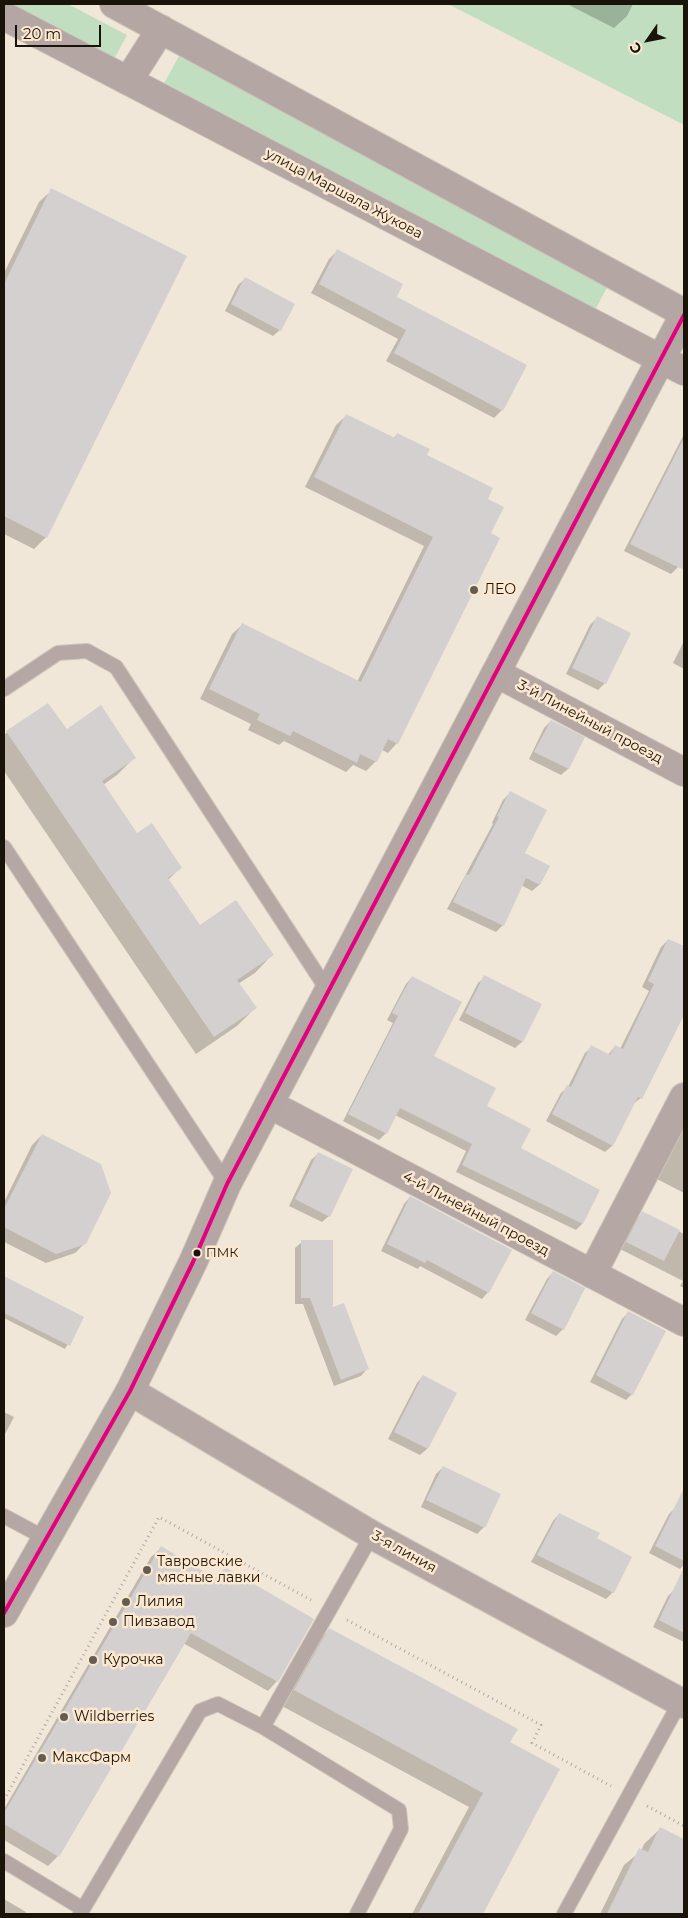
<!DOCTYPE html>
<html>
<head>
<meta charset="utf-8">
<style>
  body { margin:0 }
  #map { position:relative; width:688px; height:1918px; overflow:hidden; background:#f1e7d9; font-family:Montserrat,sans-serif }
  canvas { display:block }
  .frame { position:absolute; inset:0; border:5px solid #19130a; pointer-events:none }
  .north { position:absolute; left:623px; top:15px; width:50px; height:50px; -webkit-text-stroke:4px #fbe8cf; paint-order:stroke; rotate:237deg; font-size:14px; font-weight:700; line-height:20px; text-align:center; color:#19130a }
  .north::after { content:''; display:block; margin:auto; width:18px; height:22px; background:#19130a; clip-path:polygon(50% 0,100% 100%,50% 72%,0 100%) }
  .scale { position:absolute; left:15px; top:25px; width:86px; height:22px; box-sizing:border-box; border:2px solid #19130a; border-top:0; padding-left:6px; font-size:15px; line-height:18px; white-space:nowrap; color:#19130a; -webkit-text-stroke:4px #fbe8cf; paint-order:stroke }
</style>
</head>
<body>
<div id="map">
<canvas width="688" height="1918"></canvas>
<div class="frame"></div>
<div class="north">С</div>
<div class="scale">20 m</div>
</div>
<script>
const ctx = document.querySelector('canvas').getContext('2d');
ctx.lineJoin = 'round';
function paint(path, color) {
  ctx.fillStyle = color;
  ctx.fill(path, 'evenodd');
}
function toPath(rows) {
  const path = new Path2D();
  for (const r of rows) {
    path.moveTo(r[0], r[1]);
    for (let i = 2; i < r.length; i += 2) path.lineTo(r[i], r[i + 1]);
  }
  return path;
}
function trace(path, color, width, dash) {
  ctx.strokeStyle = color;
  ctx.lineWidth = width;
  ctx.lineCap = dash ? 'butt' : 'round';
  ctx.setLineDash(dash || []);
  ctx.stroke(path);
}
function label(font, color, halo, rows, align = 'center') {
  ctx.font = font + ' Montserrat,sans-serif';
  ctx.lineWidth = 5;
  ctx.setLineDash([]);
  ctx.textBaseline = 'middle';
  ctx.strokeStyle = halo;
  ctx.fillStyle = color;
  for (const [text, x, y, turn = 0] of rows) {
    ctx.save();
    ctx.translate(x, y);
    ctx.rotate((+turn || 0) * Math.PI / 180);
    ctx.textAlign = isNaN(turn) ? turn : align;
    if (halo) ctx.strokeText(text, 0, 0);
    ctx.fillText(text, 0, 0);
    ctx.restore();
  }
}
paint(toPath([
  [4,4,68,4,127,35,113,61],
  [448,4,684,4,684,125],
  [179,56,609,284,595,310,162,87]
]), '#c1dfc0');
paint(toPath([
  [567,4,633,4,627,16,614,28],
  [52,190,46,537,34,549,4,534,4,273,39,202],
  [338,250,395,297,502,410,494,418,386,361,398,339,311,293,329,259],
  [245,279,280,330,273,336,225,311,238,285],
  [346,416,393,439,397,434,425,455,491,488,397,743,388,753,382,750,376,761,366,771,353,765,346,772,284,741,279,745,248,730,251,724,200,699,232,634,242,625,357,682,424,546,305,487,336,425],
  [684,434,684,555,678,567,671,574,624,551],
  [597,618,605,683,598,690,566,674,590,625],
  [684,641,684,669,673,663],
  [551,721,583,738,568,769,561,775,529,759,544,728],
  [66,731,135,757,117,775,103,785,137,835,180,868,168,880,199,926,272,955,255,973,238,984,255,1008,237,1026,196,1054,4,771,4,736,7,732],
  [510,793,524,853,548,866,539,885,532,891,521,885,503,925,496,932,447,909,493,824,492,823,503,800],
  [668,940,684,948,684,1012,641,1098,633,1104,612,1146,605,1152,546,1121,561,1093,568,1087,585,1053,592,1047,608,1055,615,1046,620,1049,649,991,642,987,661,947],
  [412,977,432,1056,485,1107,520,1148,599,1190,582,1224,576,1230,456,1172,466,1151,395,1115,386,1133,379,1140,343,1121,393,1023,387,1020,406,984],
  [485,977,541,1005,522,1042,515,1048,459,1020,478,983],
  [684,1126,684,1193,657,1179],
  [42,1135,85,1243,75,1253,46,1263,4,1242,4,1202,32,1145],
  [318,1154,329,1216,322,1222,289,1206,311,1160],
  [410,1197,488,1292,482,1299,420,1266,418,1269,381,1251,404,1204],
  [643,1213,684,1234,684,1288,680,1286,683,1281,620,1249,636,1219],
  [302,1242,331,1309,367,1369,361,1376,334,1386,303,1304,295,1304,295,1248],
  [553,1272,584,1289,563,1329,556,1336,525,1320,547,1279],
  [4,1277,83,1317,65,1349,4,1318],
  [628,1313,632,1394,626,1400,590,1382,622,1319],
  [423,1376,455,1393,427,1449,420,1455,388,1439,417,1383],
  [4,1412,14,1417,4,1436],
  [443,1467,484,1527,477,1534,421,1507,436,1474],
  [676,1507,684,1512,684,1565,680,1569,649,1553,669,1514],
  [559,1514,596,1539,613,1592,606,1599,531,1562,553,1521],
  [161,1548,215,1579,225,1568,277,1681,268,1691,183,1643,58,1856,48,1866,4,1840,4,1809,151,1557],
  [675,1589,684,1593,684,1642,653,1627,668,1596],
  [329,1630,508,1743,558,1770,481,1914,412,1914,469,1807,280,1705,315,1644],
  [660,1829,684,1841,684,1914,600,1914,624,1865,641,1851,644,1844],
  [4,1899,26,1912,25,1914,4,1914]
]), '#0003');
paint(toPath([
  [51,188,187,256,47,538,4,516,4,284],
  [337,249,403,284,397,297,527,365,503,411,394,353,406,330,319,284],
  [245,277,295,304,281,331,231,304],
  [346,414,395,438,397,433,430,449,427,455,493,488,488,499,504,507,491,533,500,538,398,744,388,739,377,762,360,754,357,763,293,731,290,736,257,720,260,714,209,689,242,623,361,682,433,537,314,477],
  [684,438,684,570,630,544],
  [597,616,631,633,606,684,572,668],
  [48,703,67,729,101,705,136,758,102,781,137,833,152,823,182,868,168,878,200,925,236,900,274,955,237,980,257,1008,214,1037,6,731],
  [551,720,585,737,569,769,534,752],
  [510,791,547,810,525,853,550,866,540,885,526,878,504,926,453,902,466,874,469,875,499,817,497,816],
  [668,939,684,946,684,1015,642,1099,638,1097,613,1146,552,1114,567,1085,571,1087,591,1045,610,1055,615,1045,623,1049,654,984,648,981],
  [484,975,542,1004,523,1042,465,1013],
  [412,976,462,1002,434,1056,496,1088,487,1106,531,1129,521,1148,600,1190,583,1224,462,1165,472,1144,400,1108,387,1134,348,1114,398,1016,392,1013],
  [42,1134,101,1164,111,1193,86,1244,56,1254,4,1227,4,1209],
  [318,1152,353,1169,330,1217,295,1199],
  [410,1196,512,1250,489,1293,427,1260,425,1263,387,1244],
  [642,1211,680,1230,664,1261,626,1242],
  [301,1240,333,1240,333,1307,344,1303,369,1369,341,1380,310,1298,301,1298],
  [553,1271,585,1288,564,1330,531,1313],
  [4,1276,84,1317,70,1346,4,1313],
  [628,1311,666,1331,633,1395,596,1375],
  [423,1375,457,1393,428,1449,394,1432],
  [443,1466,501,1494,485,1528,426,1500],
  [684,1488,684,1561,655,1546],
  [559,1513,600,1533,597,1538,632,1557,614,1593,537,1555],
  [161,1546,218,1580,225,1567,314,1619,278,1682,191,1633,59,1857,4,1824,4,1813],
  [684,1567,684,1633,659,1620],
  [329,1628,518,1729,510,1742,560,1769,483,1914,418,1914,483,1793,294,1690],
  [660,1827,684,1839,684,1914,607,1914,639,1848,648,1852]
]), '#d4d0cf');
const lane = toPath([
  [4,689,58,653,87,651,116,667,328,991],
  [4,847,227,1184],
  [4,1516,45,1538],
  [263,1727,372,1535],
  [4,1861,83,1909],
  [80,1914,200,1711,218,1704,263,1727,399,1810,401,1829,357,1914],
  [564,1914,680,1702]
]);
const street = toPath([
  [496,673,684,772],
  [269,1104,684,1322],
  [592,1274,684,1097],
  [130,1391,372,1535,684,1704]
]);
const secondary = toPath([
  [114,4,684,313],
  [4,16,684,371],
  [128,81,161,29],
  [4,1613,130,1391,193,1262,227,1184,684,315]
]);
trace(lane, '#cdc4ba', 16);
trace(street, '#cdc4ba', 30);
trace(secondary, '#cdc4ba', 30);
trace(toPath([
  [347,1620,541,1725,532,1743,611,1786],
  [4,1800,159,1517,311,1600],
  [647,1806,684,1826]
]), '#b1a8a2', 3, [1, 4]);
trace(lane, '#b5a8a4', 14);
trace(street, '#b5a8a4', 28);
trace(secondary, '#b4a6a2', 28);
trace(toPath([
  [4,1613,130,1391,193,1262,227,1184,684,315]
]), '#e5007d', 4);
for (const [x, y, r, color] of [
  [474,590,5,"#655d52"],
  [197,1253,4.5,"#19130a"],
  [147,1570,5,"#655d52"],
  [126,1602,5,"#655d52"],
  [113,1622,5,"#655d52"],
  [93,1660,5,"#655d52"],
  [64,1717,5,"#655d52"],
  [42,1758,5,"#655d52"]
]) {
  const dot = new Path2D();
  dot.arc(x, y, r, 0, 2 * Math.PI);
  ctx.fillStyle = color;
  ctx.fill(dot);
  trace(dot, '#fbe8cf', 2);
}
label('13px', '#19130a', '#fbe8cf', [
  ["ПМК",206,1253]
], 'left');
label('14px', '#19130a', '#fbe8cf', [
  ["улица Маршала Жукова",344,194,28],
  ["3-й Линейный проезд",590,722,28],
  ["4-й Линейный проезд",476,1214,28],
  ["3-я линия",404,1552,29]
]);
label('14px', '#19130a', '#fbe8cf', [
  ["ЛЕО",484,590],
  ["Тавровские",157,1562],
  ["мясные лавки",157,1578],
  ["Лилия",136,1602],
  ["Пивзавод",123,1622],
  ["Курочка",103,1660],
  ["Wildberries",74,1717],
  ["МаксФарм",52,1758]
], 'left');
</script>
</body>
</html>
